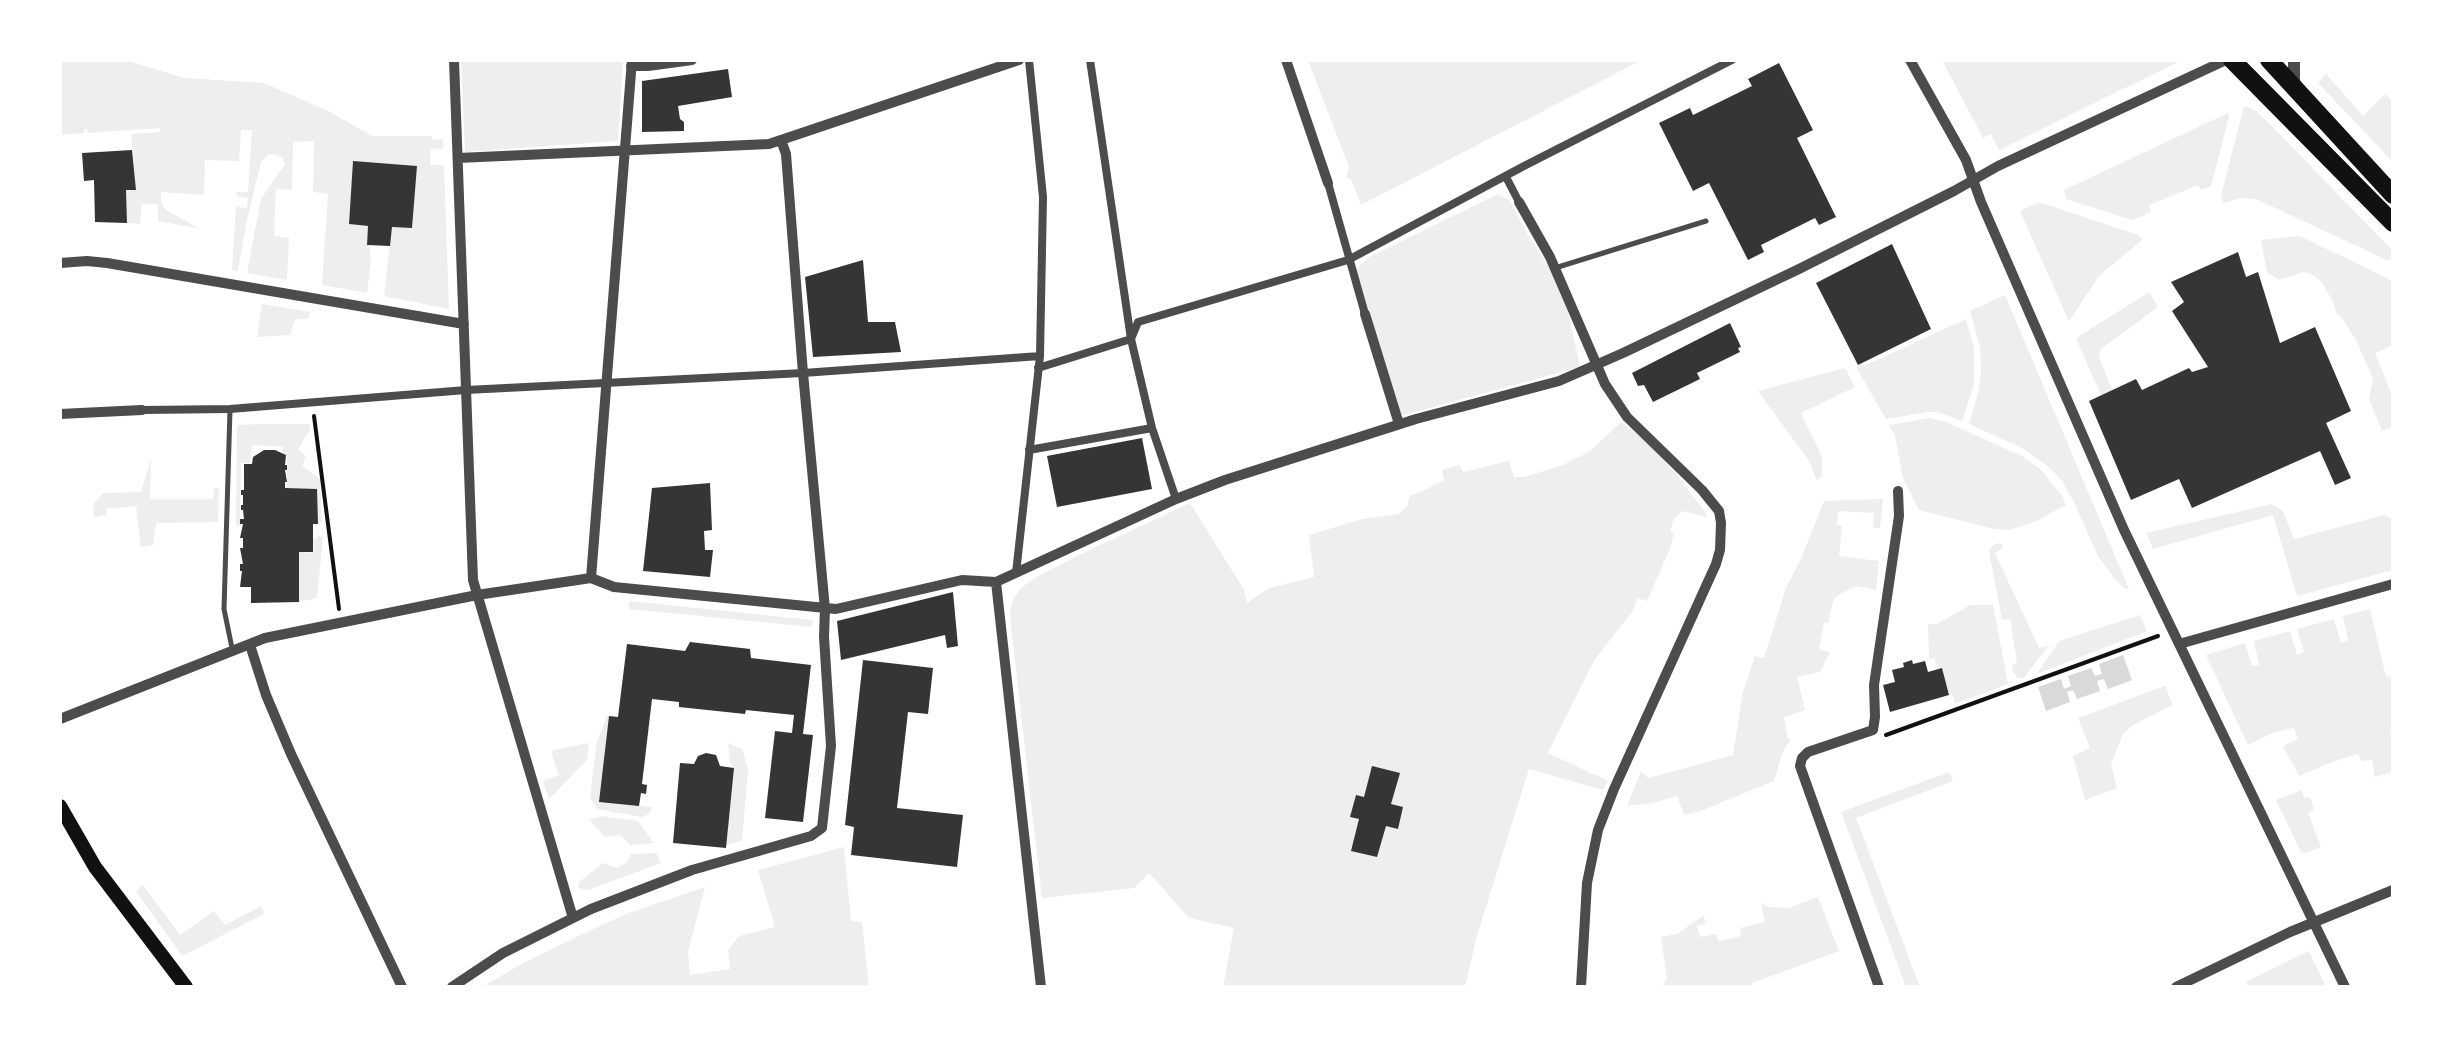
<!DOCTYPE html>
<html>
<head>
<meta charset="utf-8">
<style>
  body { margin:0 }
  #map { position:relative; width:2453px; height:1047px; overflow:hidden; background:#fff; font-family:Commissioner,sans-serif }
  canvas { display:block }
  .frame { position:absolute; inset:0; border:62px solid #fff; pointer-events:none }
</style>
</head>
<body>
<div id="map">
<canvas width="2453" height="1047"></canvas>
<div class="frame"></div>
</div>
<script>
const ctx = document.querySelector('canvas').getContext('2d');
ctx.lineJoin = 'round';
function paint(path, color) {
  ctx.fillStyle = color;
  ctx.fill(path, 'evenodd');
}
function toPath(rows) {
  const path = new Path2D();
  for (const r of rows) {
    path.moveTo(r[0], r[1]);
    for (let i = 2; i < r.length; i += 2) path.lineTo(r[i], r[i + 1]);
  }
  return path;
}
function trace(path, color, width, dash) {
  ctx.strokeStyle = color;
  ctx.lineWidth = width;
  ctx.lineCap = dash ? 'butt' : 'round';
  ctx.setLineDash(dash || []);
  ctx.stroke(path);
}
paint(toPath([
  [60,60,126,60,184,78,264,83,330,112,372,136,431,136,432,140,443,139,443,149,431,149,430,165,444,165,449,309,384,296,392,227,412,228,416,166,353,162,349,224,368,226,367,244,369,245,371,262,367,293,322,285,328,194,313,192,314,141,293,142,292,190,276,189,274,236,289,238,287,280,247,273,261,199,285,164,283,158,276,155,269,154,261,162,247,220,238,271,232,270,236,207,247,208,248,198,237,196,237,192,248,192,252,130,241,130,239,161,205,160,204,195,161,192,161,203,166,210,200,229,158,221,158,205,142,203,140,224,127,223,126,190,136,189,131,134,160,132,161,128,88,133,87,129,84,129,84,133,60,135],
  [461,60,623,60,618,141,465,152],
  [1308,60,1642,60,1361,205,1351,179,1346,177,1349,167],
  [1942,60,2182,60,1999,150,1991,134,1983,138],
  [2326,74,2363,116,2385,94,2393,102,2393,162,2318,83],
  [2244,106,2253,109,2264,118,2393,251,2393,260,2387,260,2256,199,2241,198,2223,203,2221,196],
  [2228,113,2229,117,2211,186,2201,190,2198,185,2149,205,2151,212,2132,220,2066,199,2064,190],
  [1498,194,1510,201,1528,235,1550,268,1567,307,1580,367,1400,416,1352,273,1369,257],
  [2039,202,2138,235,2143,239,2099,276,2069,321,2020,211],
  [2300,236,2393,281,2393,345,2375,353,2393,398,2393,435,2390,428,2382,431,2369,399,2373,379,2357,342,2342,318,2336,313,2335,306,2323,284,2315,276,2304,272,2279,280,2267,272,2261,240],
  [2149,292,2158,307,2101,349,2099,357,2112,390,2101,395,2076,338],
  [2005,295,2129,589,2125,589,2116,581,2098,556,2073,500,2062,481,2050,468,2022,448,1969,424,1979,389,1981,373,1980,347,1970,311],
  [262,304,310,312,308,319,295,319,290,335,257,337],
  [1966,319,1974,348,1974,384,1962,421,1938,412,1928,412,1886,419,1856,367,1862,364,1864,366],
  [1845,368,1855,387,1801,413,1822,457,1822,475,1817,481,1809,461,1758,391],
  [1930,418,1946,422,2022,456,2040,469,2063,497,2066,505,2036,521,2010,530,1994,529,1919,510,1903,478,1895,436,1889,425],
  [1621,422,1645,440,1675,472,1707,515,1706,517,1683,511,1674,518,1670,532,1674,533,1670,549,1647,601,1638,598,1632,612,1595,659,1548,753,1608,781,1603,790,1529,769,1476,939,1465,987,1223,987,1234,928,1189,918,1149,873,1134,888,1042,898,1011,626,1010,612,1013,600,1020,589,1033,579,1075,557,1190,503,1244,590,1247,603,1269,588,1314,577,1309,535,1362,519,1399,514,1407,506,1410,495,1421,492,1444,480,1442,470,1459,465,1463,472,1509,461,1514,477,1524,477,1563,465,1589,452],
  [261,424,310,424,310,429,298,450,306,456,302,466,320,479,322,522,318,524,318,520,287,488,287,457,282,452,283,447,252,445,250,463,241,463,240,525,236,525,237,425],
  [151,459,150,499,213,499,214,488,219,488,218,522,156,523,153,545,141,547,136,506,106,509,106,515,94,517,93,505,103,493,141,492],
  [1883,499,1880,528,1873,528,1874,513,1838,511,1837,525,1842,526,1839,556,1879,561,1876,590,1855,586,1834,598,1828,623,1824,623,1819,649,1830,652,1820,672,1797,677,1805,710,1784,718,1788,739,1791,739,1783,751,1774,781,1703,810,1684,815,1677,796,1652,803,1627,806,1641,771,1648,778,1733,755,1743,692,1755,656,1764,658,1786,588,1800,561,1824,501],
  [2272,504,2283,511,2294,539,2384,515,2393,519,2393,570,2297,596,2273,515,2153,549,2146,533],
  [317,536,323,537,317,598,299,602,299,552,314,553,313,539,317,539],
  [1998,543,2002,544,2003,548,1995,553,2039,648,2049,645,2024,678,2018,678,2013,672,2012,665,2017,662,2010,619,2002,620,1989,551,1992,546],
  [629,601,813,620,812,627,629,609],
  [1970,605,1993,605,2008,684,1955,704,1953,695,1949,695,1942,668,1938,669,1934,658,1929,659,1928,624,1937,624],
  [2370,609,2386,677,2393,676,2393,723,2390,729,2393,740,2393,772,2375,777,2372,760,2362,761,2358,754,2332,762,2299,776,2283,746,2298,739,2294,728,2274,732,2248,745,2206,655,2245,643,2252,666,2259,665,2254,641,2290,631,2297,655,2304,652,2297,629,2334,619,2341,643,2348,640,2343,616],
  [2140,615,2147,631,2037,674,2059,641],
  [2165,686,2173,705,2131,726,2122,736,2111,765,2117,788,2085,800,2073,756,2090,748,2078,718],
  [607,716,609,716,600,801,652,807,649,814,642,817,597,809,590,798,597,741],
  [589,743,587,760,549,799,543,781,559,775,552,755,553,750],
  [728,743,742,749,748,769,742,841,726,845,734,768,730,763],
  [1949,772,1953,781,1856,818,1920,987,1906,987,1841,812],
  [2302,790,2304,798,2310,797,2314,810,2308,813,2321,847,2305,853,2301,852,2276,800],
  [602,816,638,821,654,843,630,845,620,835,605,837,589,820],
  [844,847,851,921,862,922,869,987,482,987,525,962,589,931,626,914,705,887,688,952,690,975,730,969,728,950,739,936,775,927,758,870],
  [656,853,661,863,588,890,578,888,579,882,603,863,617,868,626,863,631,854],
  [143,885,180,935,214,911,225,925,261,906,264,914,182,956,136,891],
  [1818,897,1839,951,1752,983,1753,987,1662,987,1667,978,1661,937,1677,934,1704,915,1705,924,1697,926,1700,937,1716,934,1719,941,1741,936,1740,928,1765,922,1761,903,1769,907,1789,908],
  [2309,951,2326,987,2248,987,2246,982]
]), '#eee');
paint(toPath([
  [2123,655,2132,680,2108,689,2104,679,2097,681,2100,691,2077,699,2073,690,2067,692,2070,702,2046,711,2038,687,2061,679,2064,689,2071,686,2068,676,2091,668,2095,676,2102,674,2099,664]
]), '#d9d9d9');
paint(toPath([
  [1779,63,1813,130,1797,138,1836,217,1819,225,1815,218,1761,245,1764,252,1748,260,1709,183,1693,191,1659,123,1690,108,1693,115,1752,86,1748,79],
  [728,69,732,97,678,106,680,119,684,122,684,131,642,132,642,81],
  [132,150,136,190,126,190,127,223,95,222,94,180,84,181,82,153],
  [353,161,417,166,412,228,392,227,390,246,367,245,368,226,349,224],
  [1892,244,1931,329,1858,365,1816,283],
  [2238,252,2246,277,2258,272,2280,343,2315,327,2351,411,2326,423,2351,478,2335,485,2320,451,2192,508,2179,479,2131,500,2089,401,2136,379,2142,390,2189,368,2192,372,2208,367,2172,311,2184,302,2171,282],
  [863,260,868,322,895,322,901,352,813,357,805,277],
  [1730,323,1741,347,1738,348,1740,352,1697,373,1700,379,1653,402,1644,385,1638,386,1632,373],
  [1142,438,1152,489,1057,507,1047,456],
  [264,450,275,450,286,455,285,465,287,465,287,470,285,470,287,482,285,482,285,488,317,489,318,524,313,524,313,552,299,552,299,602,251,603,251,587,240,587,242,571,240,571,240,564,243,564,240,548,243,548,243,538,240,538,243,524,240,524,240,519,244,519,243,510,241,510,241,505,243,505,243,495,241,495,241,490,244,490,244,464,252,464,253,457],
  [710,483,712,530,704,531,705,550,713,550,710,577,643,571,652,488],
  [953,592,958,646,947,648,945,635,841,660,837,621],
  [690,642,750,649,751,658,811,665,803,734,813,735,803,822,765,818,775,731,792,733,794,715,746,710,745,714,679,707,679,702,652,699,642,784,647,785,646,794,641,793,639,806,599,802,609,716,618,717,627,644,685,651],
  [863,660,933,668,928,714,908,712,897,808,963,815,957,867,851,855,854,827,845,825],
  [1912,660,1913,664,1925,661,1928,672,1942,668,1949,695,1890,712,1883,685,1895,682,1892,670,1904,667,1903,663],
  [706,753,716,755,720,766,734,768,726,848,673,843,680,763,694,764,698,756],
  [1372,766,1400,773,1391,804,1403,807,1398,829,1386,826,1377,857,1351,851,1359,819,1350,817,1356,795,1364,797]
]), '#353535');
trace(toPath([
  [314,416,339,609],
  [1886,735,2158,636]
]), '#111', 4);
trace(toPath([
  [1555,268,1706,221],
  [230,410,224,609,232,648]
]), '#4c4c4c', 5);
trace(toPath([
  [1090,60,1131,339,1152,428,1176,499],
  [1506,177,1519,202],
  [1328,183,1365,314],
  [1038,368,1131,339,1138,322,1348,260,1524,166,1732,60],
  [142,410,230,409,466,390,803,373,1040,356],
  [1029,450,1152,428],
  [1016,573,1040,356,1043,197,1029,60]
]), '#4c4c4c', 8);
trace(toPath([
  [454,60,473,580,573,918],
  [1286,60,1328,183],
  [1910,60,1966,160,1981,202,2124,530,2345,987],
  [631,66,648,66,692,60],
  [458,158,769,144,1019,60],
  [1519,202,1550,257,1605,384,1627,417,1702,490,1719,511,1721,523,1720,550,1716,564,1614,789,1598,830,1587,883,1581,987],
  [60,263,87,261,107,263,464,324],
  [1365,314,1399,424],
  [60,414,142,410],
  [591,578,632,60],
  [996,582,1041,987],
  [2179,644,2393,584],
  [250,645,266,695,291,754,402,987],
  [60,719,265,638,477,595,591,578,614,587,836,609,962,580,996,582,1176,499,1225,480,1416,419,1559,381,1623,353,1799,269,1954,191,1998,166,2226,60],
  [452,987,503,953,591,909,692,870,811,836,822,828,831,746,824,637,825,609,803,373,786,154,781,140],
  [1879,987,1800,766,1802,758,1808,752,1873,730,1875,717,1874,685,1899,516,1898,491],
  [2176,987,2290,932,2393,890]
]), '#4c4c4c', 10);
trace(toPath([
  [2294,60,2294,82,2297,87]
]), '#4c4c4c', 12);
trace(toPath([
  [60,806,95,867,186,987]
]), '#111', 14);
trace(toPath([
  [2232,60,2393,223],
  [2269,60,2393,195]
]), '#111', 18);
</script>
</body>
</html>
